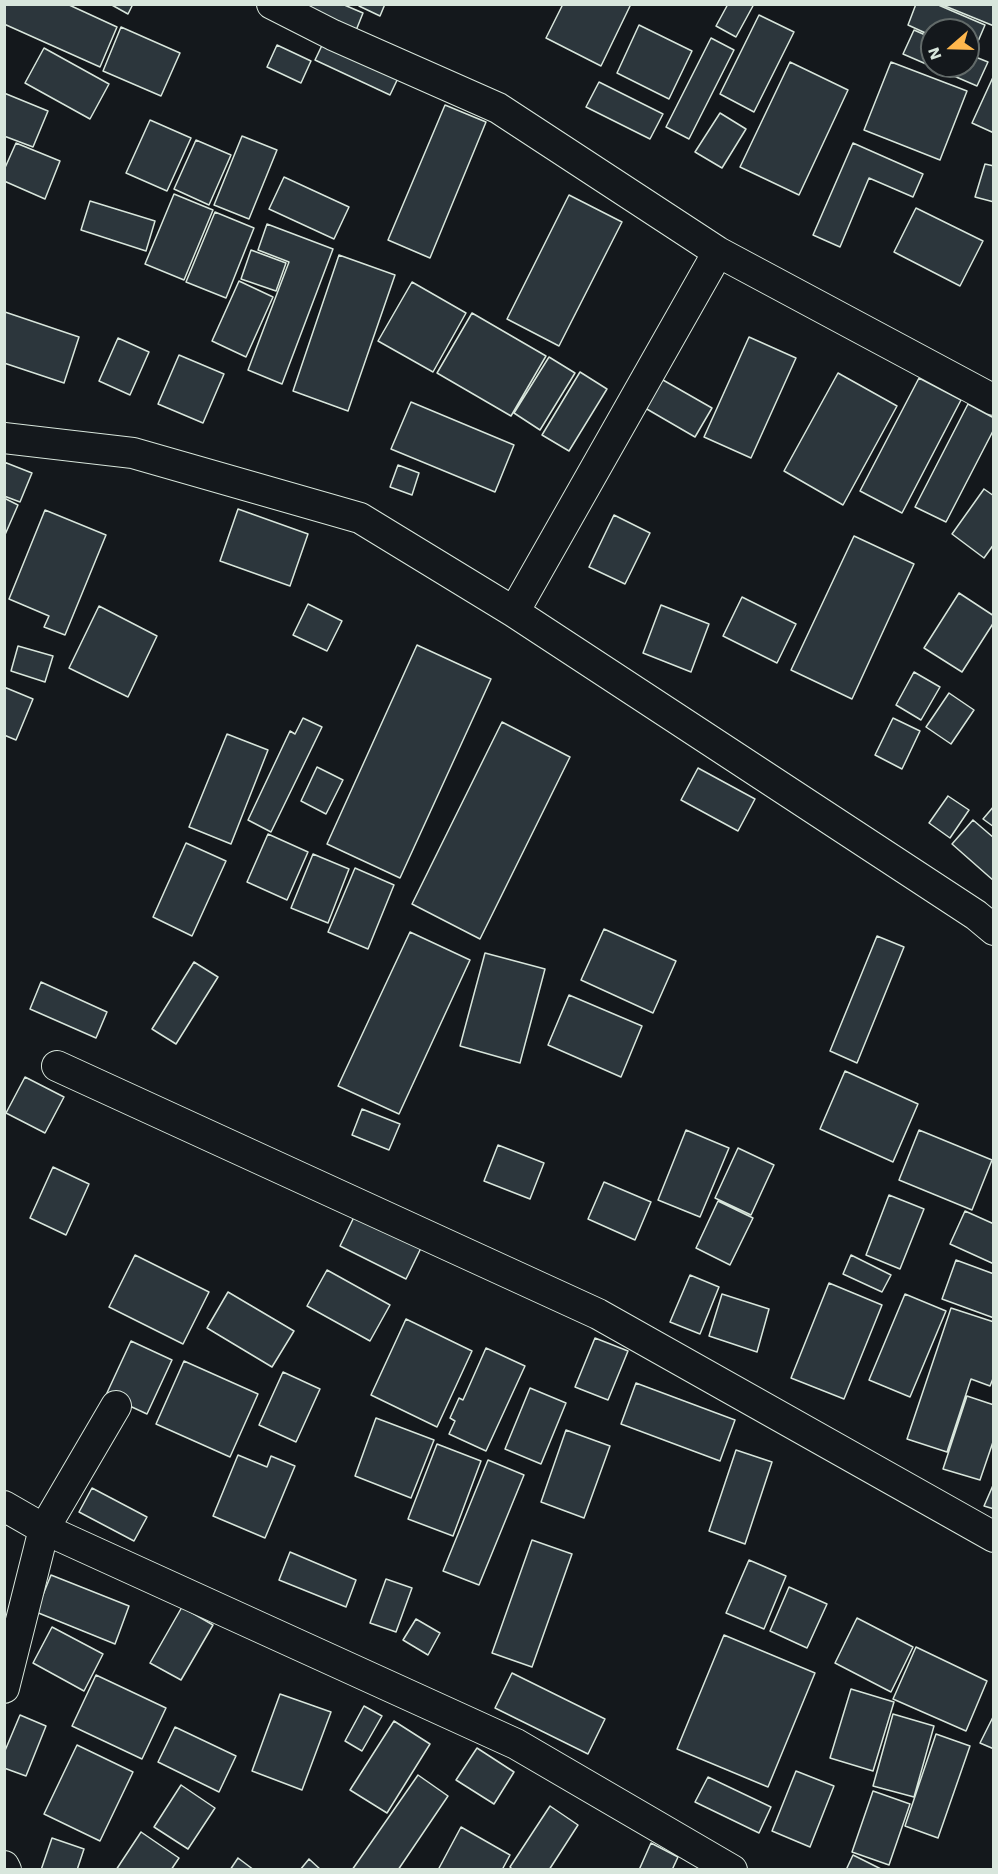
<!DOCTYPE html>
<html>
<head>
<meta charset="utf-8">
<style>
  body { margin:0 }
  #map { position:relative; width:998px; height:1874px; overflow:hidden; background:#14181c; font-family:"Work Sans",sans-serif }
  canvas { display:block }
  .frame { position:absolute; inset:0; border:6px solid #d8e6dc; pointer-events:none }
  .north { position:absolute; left:920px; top:18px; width:60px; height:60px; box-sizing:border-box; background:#14181c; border:2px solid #626a69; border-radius:50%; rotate:250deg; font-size:16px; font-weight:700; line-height:24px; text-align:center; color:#d8e6dc }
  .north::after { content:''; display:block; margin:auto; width:21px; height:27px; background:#ffb74d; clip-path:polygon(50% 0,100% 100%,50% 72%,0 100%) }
</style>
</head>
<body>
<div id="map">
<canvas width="998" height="1874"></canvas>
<div class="frame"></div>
<div class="north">N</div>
</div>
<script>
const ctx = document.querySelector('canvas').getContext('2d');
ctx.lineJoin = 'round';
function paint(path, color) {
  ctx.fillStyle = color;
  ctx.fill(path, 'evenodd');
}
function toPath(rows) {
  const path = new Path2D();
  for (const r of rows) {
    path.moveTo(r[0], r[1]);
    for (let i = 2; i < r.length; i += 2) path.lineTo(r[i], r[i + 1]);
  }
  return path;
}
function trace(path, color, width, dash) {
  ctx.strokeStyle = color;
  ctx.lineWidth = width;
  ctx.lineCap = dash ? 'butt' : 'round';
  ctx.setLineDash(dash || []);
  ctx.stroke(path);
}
const building = toPath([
  [4,4,67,4,117,27,100,67,4,24,4,4],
  [110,4,133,4,128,14,110,4],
  [288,4,342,4,363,13,355,33,288,4],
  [360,4,385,4,380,16,359,6,360,4],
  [563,4,631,4,601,66,546,38,563,4],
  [728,4,754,4,736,37,716,26,728,4],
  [916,4,936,4,985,25,973,53,968,51,968,30,932,30,932,36,908,25,916,4],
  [940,4,994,4,994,26,940,4],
  [759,15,794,32,754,112,720,94,759,15],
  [639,25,692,51,669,99,617,73,639,25],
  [121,27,180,53,161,96,103,71,121,27],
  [914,30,932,38,932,66,968,66,968,54,988,62,977,86,903,54,914,30],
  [711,38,734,50,689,139,666,127,711,38],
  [325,39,400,74,390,95,315,60,325,39],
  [277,45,311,61,301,83,267,67,277,45],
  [44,48,109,84,90,119,25,83,44,48],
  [790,62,848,90,799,195,740,167,790,62],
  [891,62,967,91,940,160,864,130,891,62],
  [994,75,994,133,972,123,994,75],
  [599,82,663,114,650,139,586,107,599,82],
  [4,93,48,111,33,147,4,136,4,93],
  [445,105,486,122,430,258,388,240,445,105],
  [720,113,746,129,722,168,695,152,720,113],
  [150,120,191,138,167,191,126,173,150,120],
  [242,136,277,150,249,219,214,205,242,136],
  [196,140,231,155,209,205,174,189,196,140],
  [16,143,60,161,45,199,4,181,4,170,16,143],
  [853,143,923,174,913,197,869,178,840,247,813,235,853,143],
  [985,164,994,166,994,202,975,197,985,164],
  [284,177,349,207,334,239,269,209,284,177],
  [174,194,213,210,184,280,145,264,174,194],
  [569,195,622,222,559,346,507,319,569,195],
  [90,201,155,221,146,251,81,230,90,201],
  [916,208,983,241,960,286,894,252,916,208],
  [215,212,254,228,226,298,186,282,215,212],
  [267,224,333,249,282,384,248,370,289,262,258,250,267,224],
  [251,250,286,263,276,291,241,279,251,250],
  [339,255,395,275,348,411,293,391,339,255],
  [239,281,273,297,246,357,212,341,239,281],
  [412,282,466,313,433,372,378,341,412,282],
  [5,312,79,337,64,383,4,363,5,312],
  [472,313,546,356,511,416,437,373,472,313],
  [749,337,796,358,751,458,704,437,749,337],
  [118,338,149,352,130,395,99,381,118,338],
  [179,355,224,374,203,423,158,404,179,355],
  [549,357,575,373,540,430,514,413,549,357],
  [580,372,607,389,569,451,542,435,580,372],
  [649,372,712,408,695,437,633,401,649,372],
  [838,373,897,406,843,505,784,471,838,373],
  [919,378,961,400,902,513,860,491,919,378],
  [411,402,514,445,495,492,391,449,411,402],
  [968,404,994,418,994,429,946,522,915,507,968,404],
  [4,462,32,473,20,502,4,496,4,462],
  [398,465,419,473,412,495,390,487,398,465],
  [984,489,994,496,994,544,984,558,952,534,984,489],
  [4,498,18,505,4,537,4,498],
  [238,509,308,534,290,586,220,561,238,509],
  [45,510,106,535,65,635,44,627,49,616,9,599,45,510],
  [614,515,650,533,625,584,589,567,614,515],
  [854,536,914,564,852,699,791,670,854,536],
  [959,593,994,616,994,622,962,672,924,648,959,593],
  [742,597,796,624,777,663,723,636,742,597],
  [308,604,342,621,327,651,293,635,308,604],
  [661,605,709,624,691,672,643,653,661,605],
  [99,606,157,636,128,697,69,668,99,606],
  [417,645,491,679,400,878,327,844,417,645],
  [18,646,53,656,45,682,11,671,18,646],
  [914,672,940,687,921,720,896,705,914,672],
  [4,687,33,699,16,740,4,735,4,687],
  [949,693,974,710,951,744,926,727,949,693],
  [303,718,322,727,271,832,248,820,290,731,295,734,303,718],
  [893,718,920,731,902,769,875,755,893,718],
  [502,722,570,757,480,939,412,904,502,722],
  [227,734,268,750,231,844,189,827,227,734],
  [317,767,343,780,326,814,301,801,317,767],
  [698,768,755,799,738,831,681,800,698,768],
  [948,796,969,810,950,838,929,823,948,796],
  [994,806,994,827,983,819,994,806],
  [973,820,994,838,994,881,952,844,973,820],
  [268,834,308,852,287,900,247,882,268,834],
  [186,843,226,861,192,936,153,917,186,843],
  [313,854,349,869,328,923,291,908,313,854],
  [355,868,394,885,368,949,328,932,355,868],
  [604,929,676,961,653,1013,581,980,604,929],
  [410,932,470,960,399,1114,338,1086,410,932],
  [877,936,904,947,857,1063,830,1051,877,936],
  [485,953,545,969,520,1063,460,1046,485,953],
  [194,962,218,977,176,1044,152,1029,194,962],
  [41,982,107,1012,96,1038,30,1009,41,982],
  [569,995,642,1026,621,1077,548,1045,569,995],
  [845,1071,918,1104,893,1162,820,1129,845,1071],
  [25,1077,64,1097,45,1133,6,1113,25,1077],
  [362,1109,400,1124,389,1150,352,1135,362,1109],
  [686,1130,729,1148,700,1217,658,1200,686,1130],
  [919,1130,992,1160,972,1210,899,1180,919,1130],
  [498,1145,544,1163,530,1199,484,1181,498,1145],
  [738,1148,774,1165,751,1215,715,1198,738,1148],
  [53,1167,89,1184,66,1235,30,1218,53,1167],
  [604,1182,651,1202,635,1240,588,1219,604,1182],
  [889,1195,924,1209,900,1269,866,1255,889,1195],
  [718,1201,753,1218,730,1265,696,1248,718,1201],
  [965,1211,994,1224,994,1264,950,1244,965,1211],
  [355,1215,421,1248,406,1279,340,1246,355,1215],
  [135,1255,209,1292,183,1344,109,1307,135,1255],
  [851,1255,891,1275,882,1292,843,1274,851,1255],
  [956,1260,994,1274,994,1318,942,1299,956,1260],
  [327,1270,390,1305,370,1341,307,1306,327,1270],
  [690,1275,719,1287,700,1334,670,1322,690,1275],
  [829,1283,882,1305,844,1399,791,1378,829,1283],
  [228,1292,294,1331,272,1367,207,1328,228,1292],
  [722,1294,769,1309,757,1352,709,1336,722,1294],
  [905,1294,946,1311,910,1397,869,1380,905,1294],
  [951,1308,994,1322,994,1376,990,1386,971,1379,947,1452,907,1439,951,1308],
  [406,1319,472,1351,437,1427,371,1395,406,1319],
  [595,1338,628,1351,608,1400,575,1387,595,1338],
  [131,1341,172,1360,147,1414,106,1395,131,1341],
  [486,1348,525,1366,486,1451,449,1434,455,1421,450,1418,459,1398,463,1400,486,1348],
  [184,1361,258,1394,230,1457,156,1424,184,1361],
  [283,1372,320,1389,296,1442,259,1425,283,1372],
  [636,1383,735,1420,720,1461,621,1424,636,1383],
  [530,1388,566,1403,541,1464,505,1449,530,1388],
  [967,1396,994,1405,994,1439,980,1480,943,1469,967,1396],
  [376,1418,434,1440,411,1498,355,1476,376,1418],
  [566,1430,610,1446,584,1518,541,1502,566,1430],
  [437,1444,481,1461,453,1536,408,1519,437,1444],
  [736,1450,772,1462,745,1544,709,1531,736,1450],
  [238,1455,267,1467,271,1456,295,1466,265,1538,213,1516,238,1455],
  [488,1460,524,1475,479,1585,443,1571,488,1460],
  [994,1483,994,1509,984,1506,994,1483],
  [92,1488,147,1517,134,1541,79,1512,92,1488],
  [532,1540,572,1554,532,1667,492,1653,532,1540],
  [290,1552,356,1580,346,1607,279,1580,290,1552],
  [749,1560,786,1576,764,1629,726,1613,749,1560],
  [51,1575,129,1606,115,1644,36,1612,51,1575],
  [386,1579,412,1588,396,1632,370,1623,386,1579],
  [789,1587,827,1604,807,1648,770,1631,789,1587],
  [182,1607,213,1625,181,1680,150,1663,182,1607],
  [857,1618,913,1647,891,1692,835,1663,857,1618],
  [416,1619,440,1633,428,1655,403,1640,416,1619],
  [52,1627,103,1654,84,1691,33,1663,52,1627],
  [724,1635,815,1673,768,1787,677,1749,724,1635],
  [916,1647,987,1681,966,1731,893,1699,916,1647],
  [512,1673,605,1719,588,1754,495,1708,512,1673],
  [96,1675,166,1708,142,1759,72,1726,96,1675],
  [851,1689,894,1702,873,1771,830,1758,851,1689],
  [280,1694,331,1712,302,1790,252,1771,280,1694],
  [364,1706,382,1716,362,1751,345,1741,364,1706],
  [893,1714,934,1726,914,1797,873,1786,893,1714],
  [20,1715,46,1726,26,1776,4,1768,4,1753,20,1715],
  [994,1715,994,1749,980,1743,994,1715],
  [394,1721,430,1744,387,1813,350,1790,394,1721],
  [175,1727,236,1756,219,1792,158,1762,175,1727],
  [936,1734,970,1746,938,1838,905,1826,936,1734],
  [77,1745,133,1772,100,1841,44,1814,77,1745],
  [477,1748,514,1772,494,1804,456,1780,477,1748],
  [796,1771,834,1786,810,1847,772,1831,796,1771],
  [418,1775,448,1796,398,1870,352,1870,418,1775],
  [708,1777,771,1807,759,1833,695,1802,708,1777],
  [181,1785,215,1808,188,1849,154,1827,181,1785],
  [873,1791,910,1804,889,1865,852,1852,873,1791],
  [550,1806,578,1825,549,1870,513,1870,510,1867,550,1806],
  [461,1827,510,1855,502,1870,438,1870,461,1827],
  [141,1832,179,1858,171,1870,116,1870,141,1832],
  [52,1838,84,1849,77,1870,41,1870,52,1838],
  [651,1843,678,1857,672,1870,639,1870,651,1843],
  [853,1855,883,1870,846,1870,853,1855],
  [238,1858,254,1870,230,1870,238,1858],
  [309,1859,321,1870,300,1870,309,1859]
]);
paint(building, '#2c363c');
trace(building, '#d8e6dc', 1.5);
const minor = toPath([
  [272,4,333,35,498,108,718,252,994,400],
  [4,438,133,453,360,518,514,612,976,915,994,930],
  [514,612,718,252],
  [57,1066,598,1314,994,1537],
  [4,1506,44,1529,516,1744,732,1870],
  [4,1688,44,1529,116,1406],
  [4,1866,6,1870]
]);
trace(minor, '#d8e6dc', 32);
trace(minor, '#14181c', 30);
</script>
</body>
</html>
